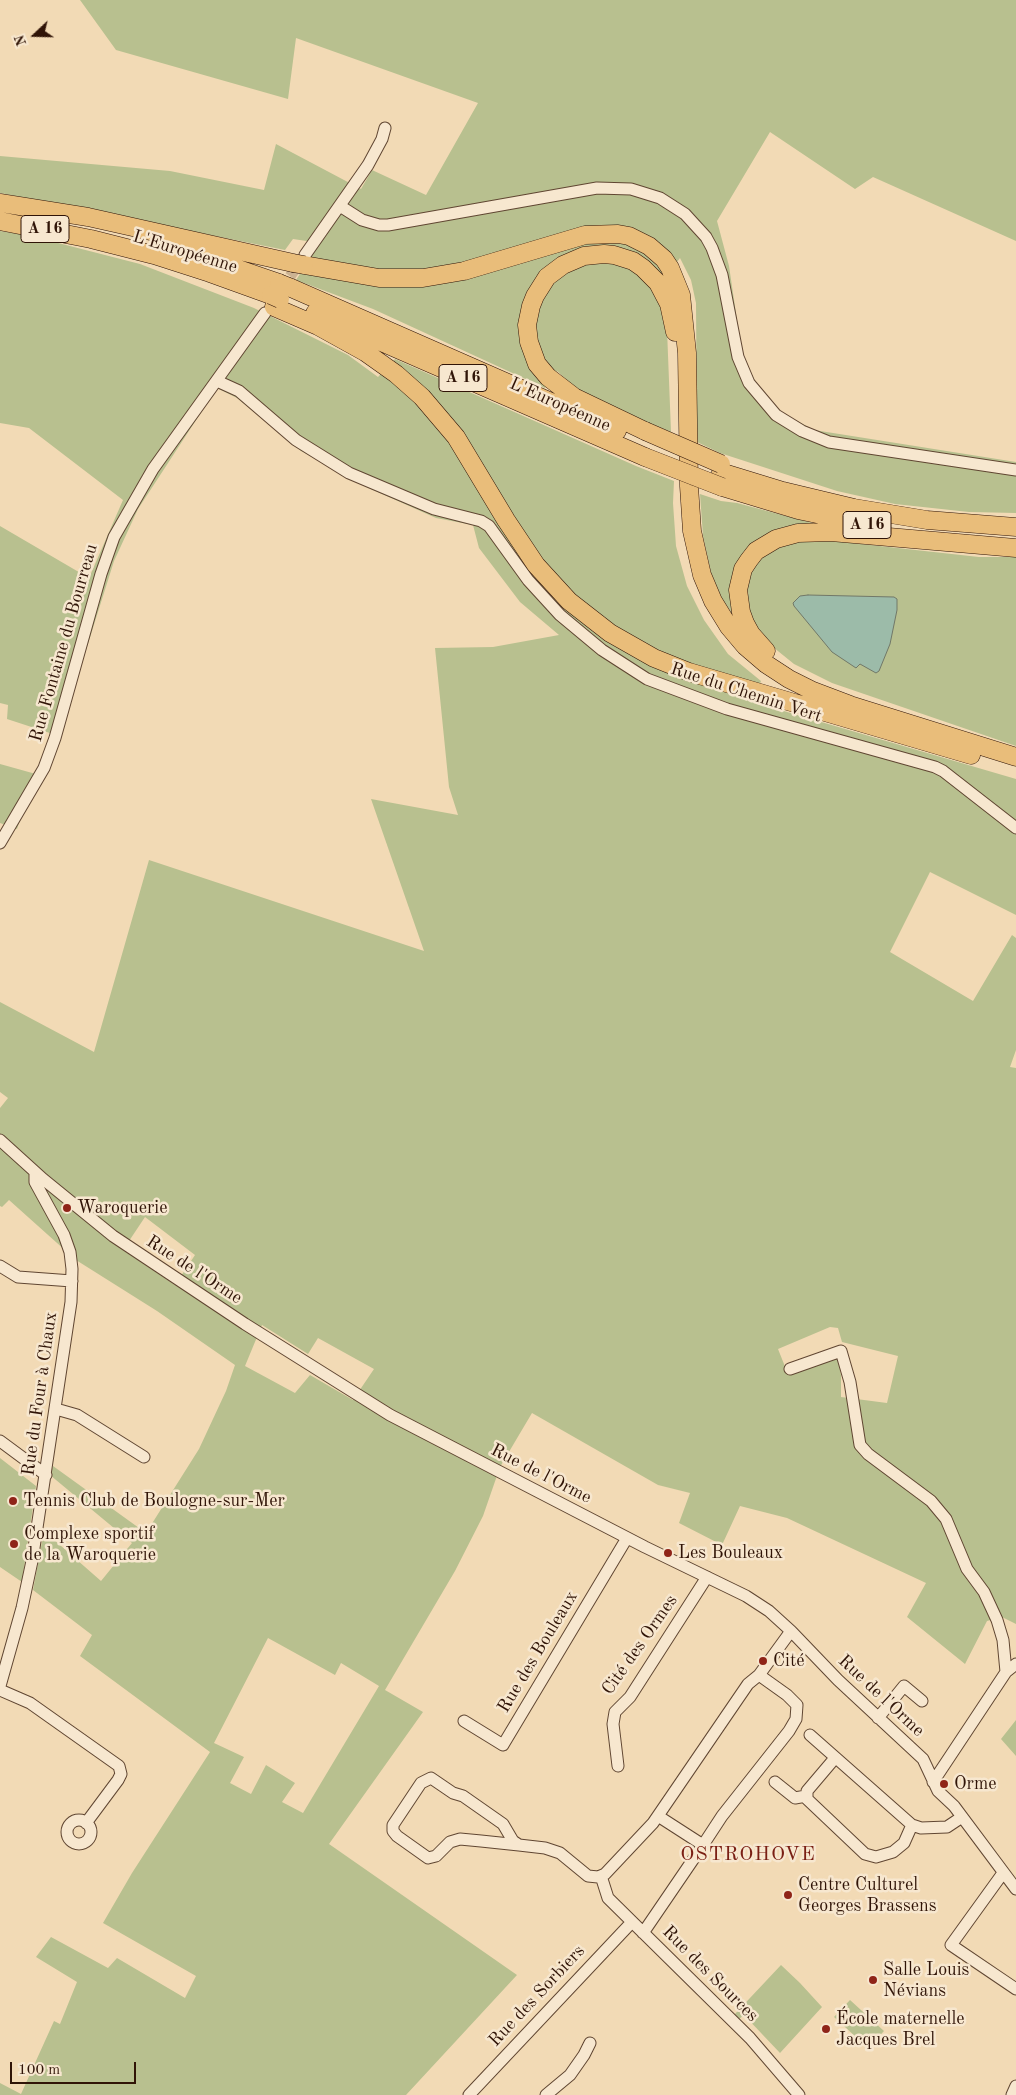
<!DOCTYPE html>
<html>
<head>
<meta charset="utf-8">
<style>
  body { margin:0 }
  #map { position:relative; width:1016px; height:2095px; overflow:hidden; background:#f2dab5; font-family:"Old Standard TT",serif }
  canvas { display:block }
  .north { position:absolute; left:10px; top:10px; width:50px; height:50px; -webkit-text-stroke:4px #f7e7cf; paint-order:stroke; rotate:249deg; font-size:14px; font-weight:700; line-height:20px; text-align:center; color:#301407 }
  .north::after { content:''; display:block; margin:auto; width:18px; height:22px; background:#301407; clip-path:polygon(50% 0,100% 100%,50% 72%,0 100%) }
  .scale { position:absolute; left:10px; top:2062px; width:126px; height:22px; box-sizing:border-box; border:2px solid #301407; border-top:0; padding-left:6px; font-size:15px; line-height:18px; white-space:nowrap; color:#301407; -webkit-text-stroke:4px #f7e7cf; paint-order:stroke }
</style>
</head>
<body>
<div id="map">
<canvas width="1016" height="2095"></canvas>
<div class="north">N</div>
<div class="scale">100 m</div>
</div>
<script>
const ctx = document.querySelector('canvas').getContext('2d');
ctx.lineJoin = 'round';
function paint(path, color) {
  ctx.fillStyle = color;
  ctx.fill(path, 'evenodd');
}
function toPath(rows) {
  const path = new Path2D();
  for (const r of rows) {
    if (r.length === 3) {
      path.moveTo(r[0] + r[2], r[1]);
      path.arc(r[0], r[1], r[2], 0, 2 * Math.PI);
      continue;
    }
    path.moveTo(r[0], r[1]);
    for (let i = 2; i < r.length; i += 2) path.lineTo(r[i], r[i + 1]);
  }
  return path;
}
function trace(path, color, width, dash) {
  ctx.strokeStyle = color;
  ctx.lineWidth = width;
  ctx.lineCap = dash ? 'butt' : 'round';
  ctx.setLineDash(dash || []);
  ctx.stroke(path);
}
function label(font, color, halo, rows, align = 'center') {
  ctx.font = font + ' "Old Standard TT",serif';
  ctx.lineWidth = 5;
  ctx.setLineDash([]);
  ctx.textBaseline = 'middle';
  ctx.strokeStyle = halo;
  ctx.fillStyle = color;
  for (const [text, x, y, turn = 0] of rows) {
    ctx.save();
    ctx.translate(x, y);
    ctx.rotate((+turn || 0) * Math.PI / 180);
    ctx.textAlign = isNaN(turn) ? turn : align;
    if (halo) ctx.strokeText(text, 0, 0);
    ctx.fillText(text, 0, 0);
    ctx.restore();
  }
}
paint(toPath([
  [80,0,1016,0,1016,241,873,177,855,189,770,132,717,221,729,266,742,354,758,387,782,413,814,430,1016,462,1016,513,969,512,895,504,837,491,720,453,697,442,696,303,691,280,680,258,665,278,671,432,635,418,580,392,557,371,545,388,373,309,296,280,320,243,293,239,285,250,0,193,0,156,170,171,264,190,276,144,361,189,372,170,426,195,478,103,296,38,288,99,116,50],
  [0,231,31,236,140,264,254,308,348,355,378,377,395,359,636,466,674,481,673,503,676,546,687,586,704,620,728,654,761,681,753,702,1016,779,1016,915,930,872,890,952,973,1001,1012,935,1016,938,1016,1050,1010,1067,1016,1068,1016,1624,1002,1617,987,1621,965,1664,907,1617,926,1583,787,1518,740,1506,722,1545,679,1523,690,1493,658,1485,532,1413,500,1467,483,1516,455,1571,385,1690,423,1712,329,1844,517,1975,406,2095,0,2095,0,2083,21,2094,54,2021,60,2024,77,1982,36,1957,51,1937,108,1968,117,1958,185,1998,196,1976,103,1923,132,1873,210,1752,80,1656,92,1635,33,1590,44,1531,101,1581,132,1543,50,1475,53,1466,146,1533,199,1449,226,1391,235,1365,157,1311,76,1260,9,1200,2,1207,0,1206,0,1108,8,1098,0,1092,0,1002,94,1052,149,860,424,951,371,799,458,815,449,787,435,648,493,647,559,635,520,602,479,548,473,525,436,518,371,489,301,451,237,398,217,388,138,509,114,561,59,736,7,719,8,705,0,703,0,526,89,578,123,500,29,428,0,423],
  [145,1217,195,1255,175,1285,123,1250],
  [262,1325,308,1354,318,1338,374,1369,353,1400,310,1375,295,1393,245,1366],
  [830,1327,838,1328,842,1342,898,1356,887,1403,841,1397,841,1375,837,1357,788,1374,778,1349],
  [268,1638,335,1675,341,1663,379,1686,303,1813,282,1802,295,1783,266,1765,251,1794,230,1783,244,1757,214,1743],
  [700,494,721,501,737,503,816,524,816,539,979,557,1016,557,1016,746,832,683,794,664,768,643,755,627,750,616,732,613,722,599,711,573,703,536],
  [0,764,43,776,22,814,17,829,0,823],
  [0,1458,36,1486,22,1582,0,1567],
  [1016,1720,1016,1756,1001,1739],
  [781,1965,800,1983,822,2007,780,2053,744,2015,739,2019,734,2015],
  [850,2000,884,2031,868,2048,834,2017]
]), '#b8c08f');
const water = toPath([
  [808,595,894,597,897,599,897,610,890,644,879,671,876,673,860,664,856,668,832,652,794,606,793,603,800,596,808,595]
]);
paint(water, '#9cbba9');
trace(water, '#717868', 1);
trace(toPath([
  [281,290,301,260]
]), '#cbb292', 11, [11, 5.5]);
const minor = toPath([
  [340,206,362,220,379,225,388,225,597,188,631,189,660,198,685,214,706,237,712,248,722,275,738,357,749,383,776,415,802,431,829,442,1016,470],
  [305,255,368,165,382,139,385,128],
  [217,381,239,391,296,440,349,473,434,509,481,521,489,526,528,580,560,615,602,650,647,679,727,709,935,767,943,771,1016,828],
  [0,843,44,768,55,738,101,574,114,537,153,469,265,313],
  [0,1140,43,1179,113,1236,245,1324,390,1415,645,1547,746,1596,769,1611,791,1631,838,1680,923,1759,938,1791,954,1806,1016,1889],
  [0,1266,18,1277,72,1281],
  [790,1369,841,1351,850,1382,860,1445,868,1454,931,1501,946,1519,967,1569,984,1592,997,1620,1003,1640,1006,1672],
  [56,1409,77,1415,144,1457],
  [0,1441,46,1475],
  [0,1686,22,1608,32,1561,71,1302,72,1269,70,1252,64,1235,35,1182,35,1172],
  [0,1690,30,1703,119,1766,121,1774,118,1780,86,1823],
  [878,1718,904,1686,922,1701],
  [464,1721,503,1745,627,1538],
  [810,1735,912,1825,904,1843,893,1852,876,1857,865,1854,807,1799,807,1791,835,1758],
  [618,1766,613,1724,615,1712,630,1697,707,1577],
  [775,1782,795,1798,806,1796],
  [933,1782,1006,1672,1016,1664],
  [658,1816,703,1845,722,1816,789,1731,796,1719,797,1705,787,1695,759,1675],
  [79,1832,12],
  [912,1825,921,1828,947,1827,962,1817],
  [519,1845,513,1841,503,1824,463,1796,453,1793,431,1778,421,1783,393,1825,393,1831,397,1836,428,1858,436,1856,450,1842,460,1839,481,1841,519,1845,545,1848,560,1853,588,1876,598,1877,605,1874,653,1823,748,1684,759,1675,791,1631],
  [1003,1873,951,1945,1016,1989],
  [601,1876,608,1898,750,2038,799,2095],
  [643,1933,703,1845],
  [469,2095,632,1922],
  [546,2095,570,2075,584,2055,590,2043],
  [1012,2095,1016,2086]
]);
const highway = toPath([
  [0,203,88,217,293,263],
  [0,221,91,239,154,255,210,273,271,295],
  [174,247,279,283],
  [304,265,379,278,423,278,464,271,585,235,618,234,629,236,649,246,664,259,670,268,681,295,687,353,689,486,692,531,702,575,713,601,729,627,745,646,766,664,789,679,813,691,850,705,1016,757],
  [289,287,617,431],
  [274,307,318,326,365,352,396,374,422,397,456,437,506,520,536,565,569,601,610,633,654,658,689,672,971,755],
  [315,313,645,457],
  [645,431,574,397,548,377,537,364,529,342,527,325,531,306,535,296,547,277,563,265,584,256,604,254,614,255,633,261,643,268,658,283,669,304,675,332],
  [721,472,783,491,854,508,927,520,1016,527],
  [722,487,798,510,869,525],
  [766,651,751,634,745,623,741,612,738,590,743,569,749,560,756,551,776,539,798,533,831,532,1016,548]
]);
trace(minor, '#604632', 13);
trace(highway, '#301407', 19);
trace(minor, '#f7e7cf', 11);
trace(highway, '#e9bd7a', 18);
const highwayBridge = toPath([
  [293,263,304,265],
  [279,283,289,287],
  [271,295,280,299],
  [645,431,721,464],
  [645,457,722,487]
]);
trace(highwayBridge, '#301407', 19, []);
trace(highwayBridge, '#e9bd7a', 18);
for (const [x, y, r, color] of [
  [67,1208,5,"#8f2418"],
  [13,1501,5,"#8f2418"],
  [14,1544,5,"#8f2418"],
  [668,1553,5,"#8f2418"],
  [763,1661,5,"#8f2418"],
  [944,1784,5,"#8f2418"],
  [788,1895,5,"#8f2418"],
  [873,1980,5,"#8f2418"],
  [826,2029,5,"#8f2418"]
]) {
  const dot = new Path2D();
  dot.arc(x, y, r, 0, 2 * Math.PI);
  ctx.fillStyle = color;
  ctx.fill(dot);
  trace(dot, '#f7e7cf', 2);
}
for (const [x, y, w] of [
  [45,229,48],
  [463,378,48],
  [867,525,48]
]) {
  const box = new Path2D();
  box.roundRect(x - w / 2, y - 13.5, w, 27, 4);
  ctx.fillStyle = '#f7e7cf';
  ctx.fill(box);
  trace(box, '#301407', 1);
}
label('bold 16px', '#301407', null, [
  ["A 16",45,229],
  ["A 16",463,378],
  ["A 16",867,525]
]);
label('18px', '#301407', '#f7e7cf', [
  ["L'Européenne",185,252,17],
  ["L'Européenne",560,405,24],
  ["Rue Fontaine du Bourreau",64,643,-74],
  ["Rue du Chemin Vert",746,693,18],
  ["Rue de l'Orme",194,1270,33],
  ["Rue du Four à Chaux",40,1394,-82],
  ["Rue de l'Orme",541,1474,27],
  ["Cité des Ormes",640,1645,-55],
  ["Rue des Bouleaux",538,1652,-59],
  ["Rue de l'Orme",881,1696,43],
  ["Rue des Sources",710,1974,45],
  ["Rue des Sorbiers",537,1996,-47]
]);
label('18px', '#301407', '#f7e7cf', [
  ["Waroquerie",77,1208],
  ["Tennis Club de Boulogne-sur-Mer",23,1501],
  ["Complexe sportif",24,1534],
  ["de la Waroquerie",24,1555],
  ["Les Bouleaux",678,1553],
  ["Cité",773,1661],
  ["Orme",954,1784],
  ["Centre Culturel",798,1885],
  ["Georges Brassens",798,1906],
  ["Salle Louis",883,1970],
  ["Névians",883,1991],
  ["École maternelle",836,2019],
  ["Jacques Brel",836,2040]
], 'left');
ctx.letterSpacing = '1px';
label('20px', '#7a1f14', '#f7e7cf', [
  ["OSTROHOVE",748,1855]
]);
ctx.letterSpacing = '0px';
</script>
</body>
</html>
